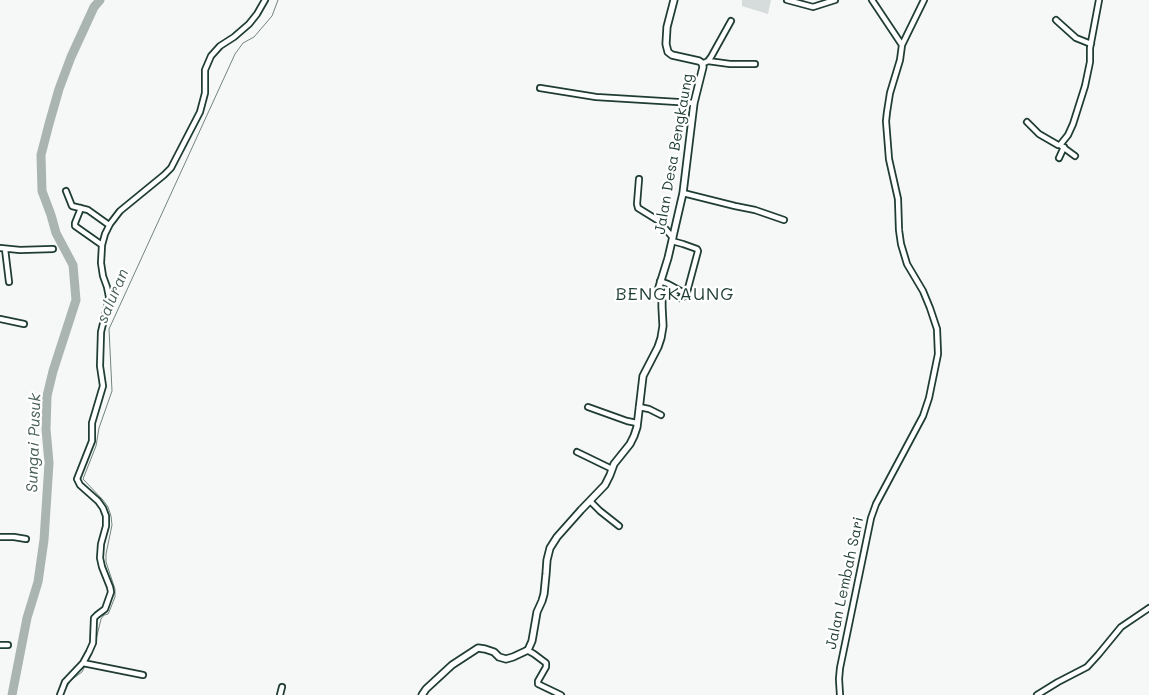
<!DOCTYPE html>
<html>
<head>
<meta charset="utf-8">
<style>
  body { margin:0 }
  canvas { display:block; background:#f6f7f7 }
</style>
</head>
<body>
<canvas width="1149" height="695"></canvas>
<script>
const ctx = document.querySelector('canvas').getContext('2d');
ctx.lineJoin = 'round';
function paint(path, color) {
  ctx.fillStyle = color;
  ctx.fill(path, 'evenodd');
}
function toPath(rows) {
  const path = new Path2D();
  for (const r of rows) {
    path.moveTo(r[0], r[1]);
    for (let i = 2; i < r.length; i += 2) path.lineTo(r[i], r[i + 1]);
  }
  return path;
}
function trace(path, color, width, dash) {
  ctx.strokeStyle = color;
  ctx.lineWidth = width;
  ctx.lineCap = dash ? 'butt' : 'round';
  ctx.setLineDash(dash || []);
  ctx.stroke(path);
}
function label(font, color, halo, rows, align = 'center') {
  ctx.font = font + ' Mali,sans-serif';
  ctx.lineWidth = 4.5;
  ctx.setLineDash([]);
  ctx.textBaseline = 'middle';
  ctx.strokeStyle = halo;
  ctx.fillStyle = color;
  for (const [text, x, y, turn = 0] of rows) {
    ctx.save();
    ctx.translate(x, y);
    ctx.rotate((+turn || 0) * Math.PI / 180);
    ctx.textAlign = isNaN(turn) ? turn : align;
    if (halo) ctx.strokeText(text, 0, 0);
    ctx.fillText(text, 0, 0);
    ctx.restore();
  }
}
paint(toPath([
  [742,0,771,0,768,14,742,6]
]), '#d6dcdb');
trace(toPath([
  [92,651,95,644,101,619,104,615,108,614,109,612,115,597,115,589,106,562,106,554,112,525,111,516,108,507,103,500,83,479,96,446,99,428,112,391,109,329,235,54,243,43,254,37,272,16,278,0],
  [87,662,90,654],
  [63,693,71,680,82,672,85,666]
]), '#72857f', 1);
trace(toPath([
  [12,695,27,618,38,582,44,540,49,463,46,429,47,396,53,371,76,300,73,265,56,233,51,215,42,191,41,155,49,124,59,89,71,57,94,7,100,0]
]), '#aab5b1', 9);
const street = toPath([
  [787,0,813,7,835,0],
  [1056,20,1076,38,1091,44],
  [902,45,924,0],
  [708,61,730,64,755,64],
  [702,64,708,61,711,57,731,21],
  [540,88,596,97,694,103],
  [1027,122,1039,134,1058,145,1060,145,1068,135,1073,124,1085,86,1090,62,1090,48,1099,0],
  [1060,145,1075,156],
  [1059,158,1064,147],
  [639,179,637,204,638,208,659,221,673,238],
  [66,191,72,206,88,210,109,225],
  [683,193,735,206,755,210,784,220],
  [81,208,75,223,75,226,102,245],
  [672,241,683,244,697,249,698,251,687,292,685,296,680,298],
  [0,248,20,250,53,249],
  [5,249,9,282],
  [660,281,668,284,686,294],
  [0,319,24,324],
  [588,407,627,421,637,423],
  [639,407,649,409,661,415],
  [577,452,612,469],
  [590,501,600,511,619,526],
  [0,537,14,537,26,539],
  [0,645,8,645],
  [527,650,534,654,546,663,546,667,538,681,538,684,561,695],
  [83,663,143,675],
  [60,695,65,682,83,663,89,652,93,643,94,618,97,615,105,609,111,592,110,587,102,567,100,558,101,544,106,526,106,516,103,508,98,501,80,485,77,479,92,441,92,423,103,386,100,366,101,332,107,307,109,297,107,287,103,276,101,263,102,245,105,234,110,224,120,211,164,175,171,168,200,112,205,93,205,70,211,56,220,46,234,37,249,24,257,14,265,0],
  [280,695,282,687],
  [840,695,839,679,840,668,871,518,876,504,923,416,929,398,938,354,937,329,930,308,923,291,907,264,901,244,899,230,898,199,889,159,886,121,887,112,890,93,900,60,902,45,872,0],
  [1037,695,1058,682,1087,667,1098,655,1121,627,1149,608]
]);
const secondary = toPath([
  [422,695,426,689,452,665,478,648,485,649,494,652,499,657,506,659,513,657,528,650,532,641,537,612,542,601,544,594,546,574,547,560,550,548,557,537,581,510,605,485,610,475,614,464,630,444,634,436,637,427,643,376,658,347,661,338,663,326,662,307,662,301,659,295,659,287,668,258,683,193,694,103,703,67,702,63,699,61,672,55,668,52,666,44,667,27,674,0]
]);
trace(street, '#1f3d34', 8);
trace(secondary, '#1f3d34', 9);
trace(street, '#fff', 4.5);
trace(secondary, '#fff', 5.5);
label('15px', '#1f3d34', '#fff', [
  ["Jalan Desa Bengkaung",674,154,-80],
  ["Jalan Lembah Sari",845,583,-78]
]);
label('italic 16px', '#49615a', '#fff', [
  ["saluran",113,296,-67],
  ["Sungai Pusuk",34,443,-88]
]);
ctx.letterSpacing = '1px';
label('18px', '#1f3d34', '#fff', [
  ["BENGKAUNG",675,294]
]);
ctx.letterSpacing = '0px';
</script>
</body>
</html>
